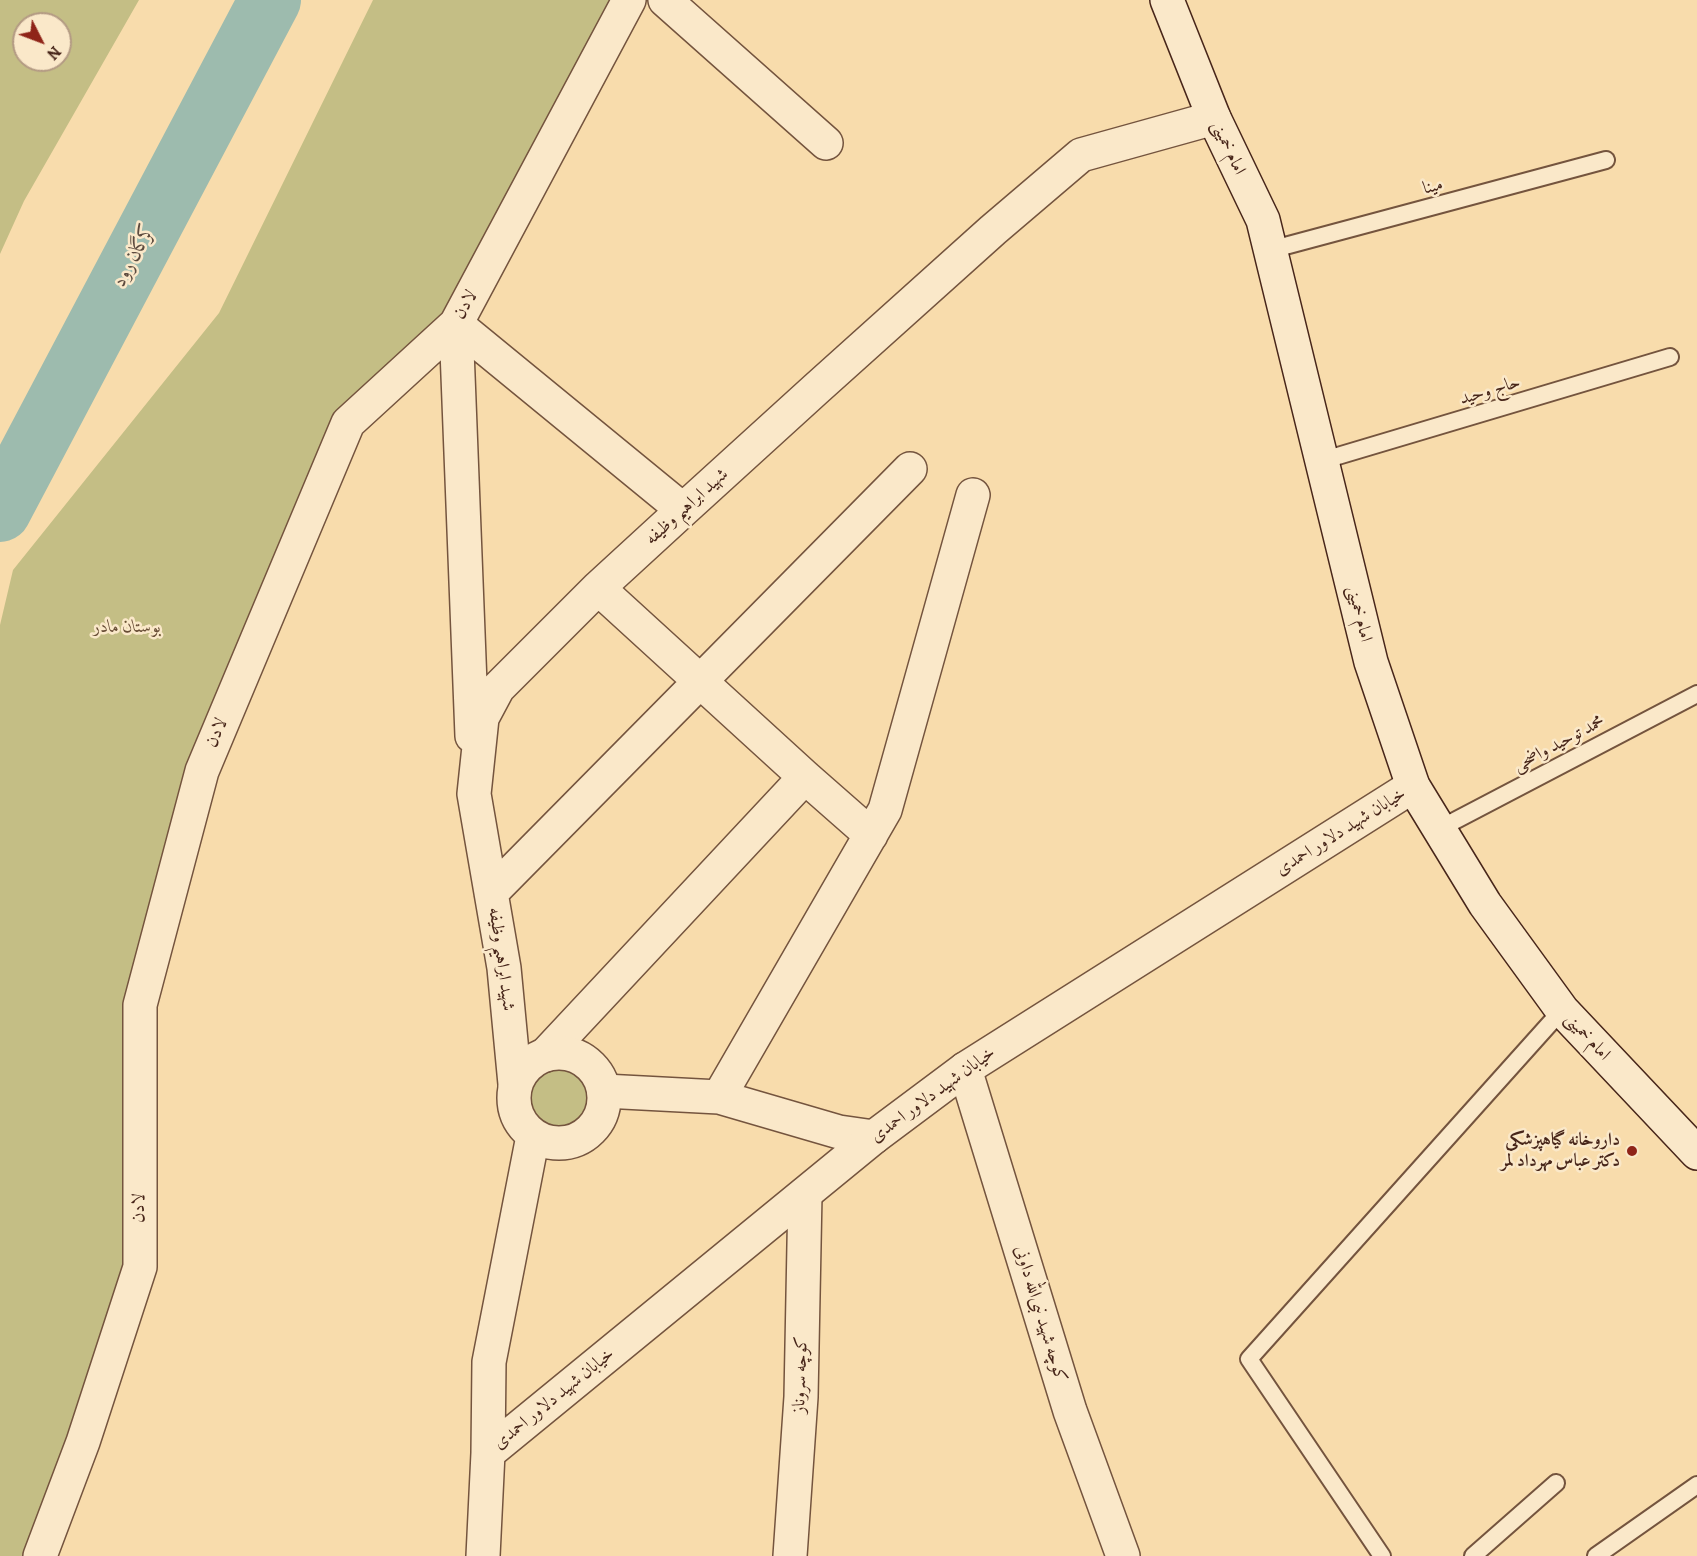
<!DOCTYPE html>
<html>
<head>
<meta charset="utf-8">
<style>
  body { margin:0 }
  #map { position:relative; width:1697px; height:1556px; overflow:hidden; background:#f8dcac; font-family:Alegreya,serif }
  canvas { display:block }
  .north { position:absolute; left:12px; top:12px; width:60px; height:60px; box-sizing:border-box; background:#fae8c9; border:2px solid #b39a83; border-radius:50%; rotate:132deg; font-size:16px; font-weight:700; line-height:24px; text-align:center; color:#48261a }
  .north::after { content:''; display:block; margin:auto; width:21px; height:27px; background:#8f2418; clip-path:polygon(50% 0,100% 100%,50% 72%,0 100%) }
</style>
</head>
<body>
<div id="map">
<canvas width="1697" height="1556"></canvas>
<div class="north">N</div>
</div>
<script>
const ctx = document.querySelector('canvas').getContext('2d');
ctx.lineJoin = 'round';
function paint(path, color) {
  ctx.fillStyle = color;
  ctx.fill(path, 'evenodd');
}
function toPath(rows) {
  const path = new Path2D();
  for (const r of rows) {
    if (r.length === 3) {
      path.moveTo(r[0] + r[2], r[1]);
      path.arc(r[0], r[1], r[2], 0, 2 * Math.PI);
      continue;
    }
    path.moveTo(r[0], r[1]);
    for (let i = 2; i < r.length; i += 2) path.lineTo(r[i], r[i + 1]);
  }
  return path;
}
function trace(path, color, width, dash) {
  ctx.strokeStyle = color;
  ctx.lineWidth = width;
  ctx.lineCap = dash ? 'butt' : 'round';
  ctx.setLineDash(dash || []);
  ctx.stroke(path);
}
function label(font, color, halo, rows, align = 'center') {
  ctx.font = font + ' Alegreya,Amiri,serif';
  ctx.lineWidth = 5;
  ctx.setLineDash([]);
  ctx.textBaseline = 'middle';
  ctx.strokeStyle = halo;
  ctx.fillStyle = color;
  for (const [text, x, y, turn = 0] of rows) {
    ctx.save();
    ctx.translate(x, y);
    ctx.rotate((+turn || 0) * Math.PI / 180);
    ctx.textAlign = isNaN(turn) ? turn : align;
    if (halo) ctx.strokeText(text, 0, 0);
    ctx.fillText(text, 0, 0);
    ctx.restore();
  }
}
paint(toPath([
  [0,0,139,0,24,201,0,254],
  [24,24,60,24,60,60,24,60],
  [373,0,629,0,456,324,348,423,201,771,139,1005,139,1267,39,1556,0,1556,0,625,13,570,219,313],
  [559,1098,42]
]), '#c4be85');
trace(toPath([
  [0,511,270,0]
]), '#9dbbae', 62);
const service = toPath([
  [1270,250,1606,160],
  [1321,461,1670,357],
  [1439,829,1697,694],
  [1382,1556,1249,1359,1562,1010],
  [1473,1556,1556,1483],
  [1596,1556,1697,1485]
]);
const minor = toPath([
  [665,0,826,143],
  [456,324,472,736],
  [456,324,683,510],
  [598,588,805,777,871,835],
  [491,893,910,469],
  [545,1055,805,777],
  [965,1069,1070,1411,1123,1556],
  [515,1084,504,968,474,794,482,718,498,688,598,588,683,510,816,389,993,230,1081,155,1214,118],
  [604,1091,719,1097,839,1132,874,1137],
  [719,1097,885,810,973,495],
  [40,1556,83,1442,140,1267,140,1005,202,771,348,423,456,324,629,0],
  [790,1556,801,1397,805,1194]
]);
const tertiary = toPath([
  [559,1098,45],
  [488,1453,874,1137,965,1069,1413,786],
  [483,1556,488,1453,489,1362,533,1136]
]);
const secondary = toPath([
  [1167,0,1214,118,1263,220,1371,662,1413,786,1485,904,1562,1010,1697,1153]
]);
trace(service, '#74543e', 20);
trace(minor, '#74543e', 36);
trace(tertiary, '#74543e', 36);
trace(secondary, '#48261a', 36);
trace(service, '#fae8c9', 16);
trace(minor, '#fae8c9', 33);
trace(tertiary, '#fae8c9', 33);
trace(secondary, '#fae8c9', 33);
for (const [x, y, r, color] of [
  [1632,1151,6,"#8f2418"]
]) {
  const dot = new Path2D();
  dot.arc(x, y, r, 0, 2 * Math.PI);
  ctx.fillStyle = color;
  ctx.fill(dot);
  trace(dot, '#fae8c9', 2);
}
label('18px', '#48261a', '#fae8c9', [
  ["امام خمینی",1228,148,65],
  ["مینا",1433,187,-15],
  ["لادن",466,305,-61],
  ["حاج وحید",1490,391,-17],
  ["شهید ابراهیم وظیفه",687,507,-42],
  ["امام خمینی",1359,614,76],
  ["لادن",217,733,-67],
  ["محمد توحید واضحی",1559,744,-28],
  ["خیابان شهید دلاور احمدی",1341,832,-32],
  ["شهید ابراهیم وظیفه",501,959,82],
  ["امام خمینی",1587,1037,47],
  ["خیابان شهید دلاور احمدی",933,1095,-36],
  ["لادن",140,1208,-90],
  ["کوچه شهید نبی‌الله داونی",1040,1314,73],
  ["کوچه سروناز",801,1375,-88],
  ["خیابان شهید دلاور احمدی",554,1399,-39]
]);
label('italic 18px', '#674c35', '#fae8c9', [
  ["بوستان مادر",127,628]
]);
label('bold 18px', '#48261a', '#fae8c9', [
  ["داروخانه گیاهپزشکی",1620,1141],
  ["دکتر عباس مهرداد لمر",1620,1162]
], 'right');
label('italic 20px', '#5d4b3f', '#fae8c9', [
  ["کرگان رود",135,255,-62]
]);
</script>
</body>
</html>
